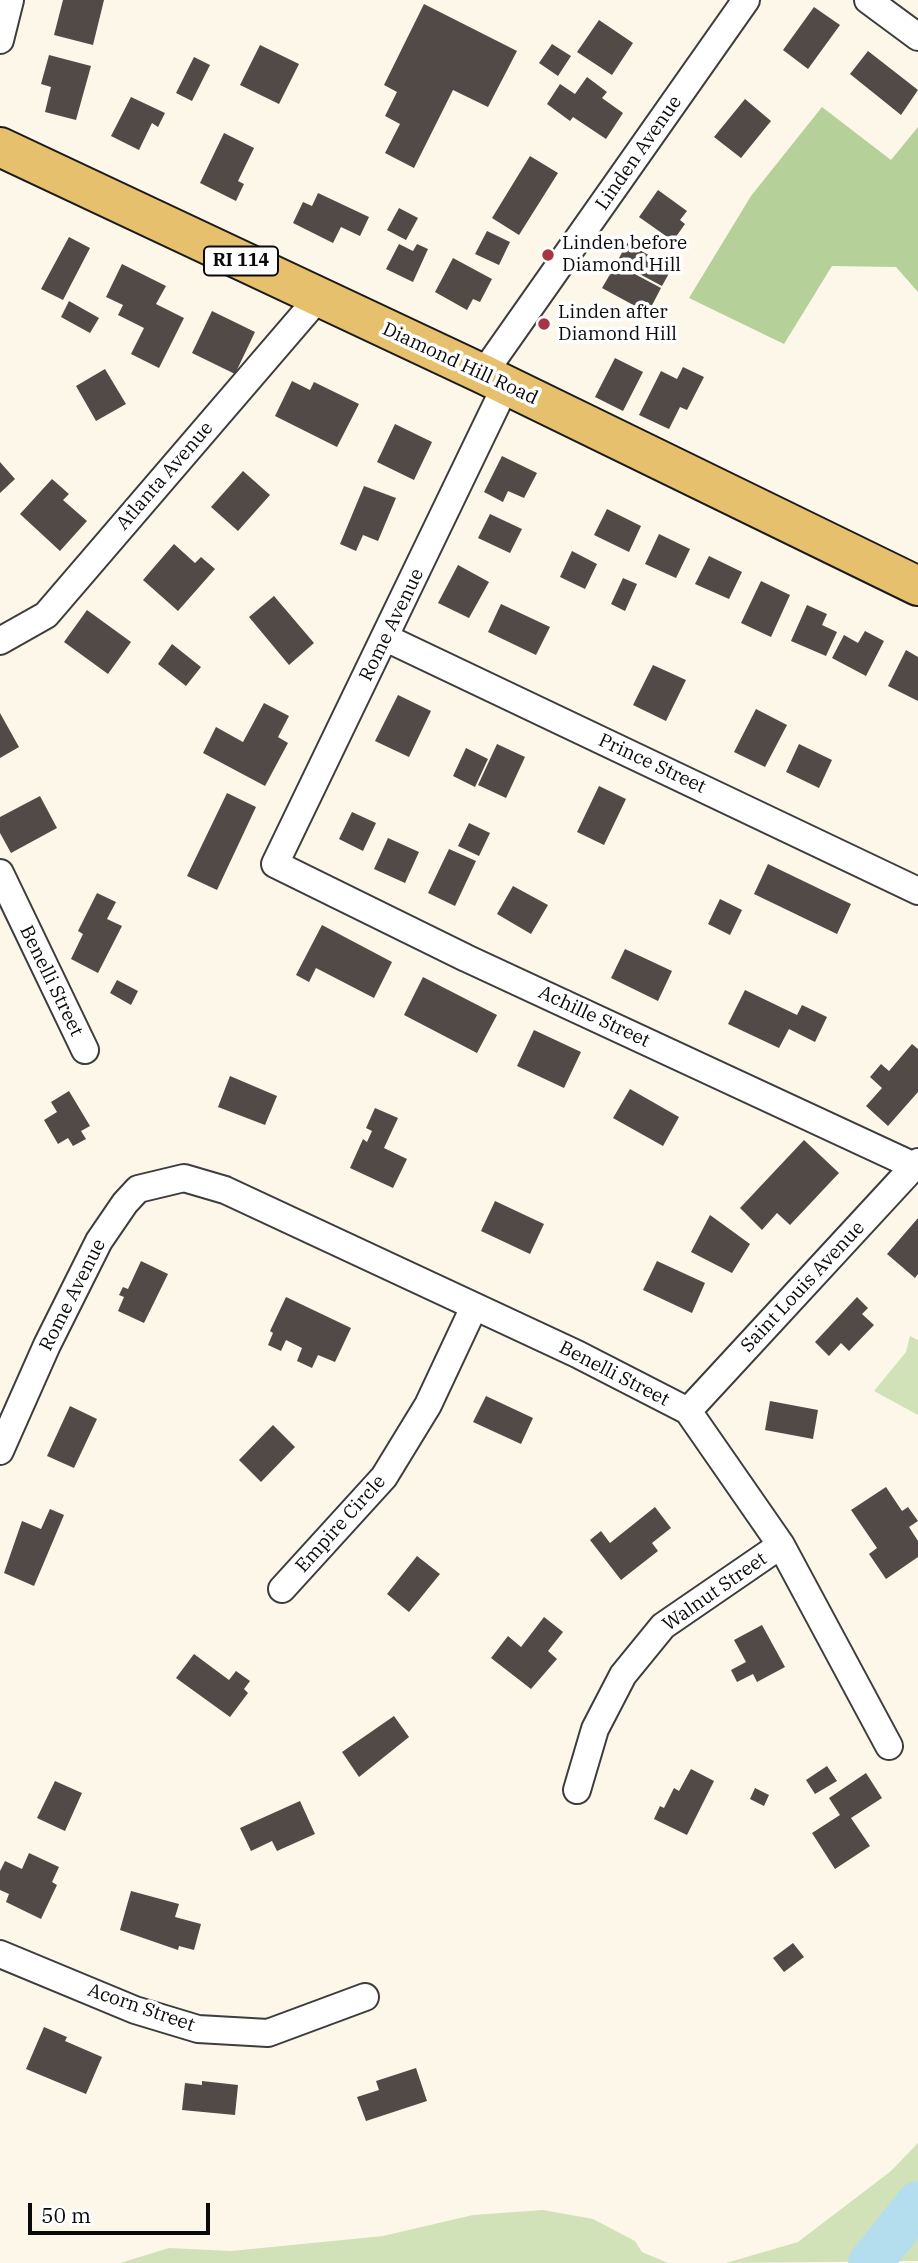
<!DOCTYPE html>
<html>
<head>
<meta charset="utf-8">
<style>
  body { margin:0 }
  #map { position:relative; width:918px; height:2263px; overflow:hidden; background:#fcf7e9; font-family:"IBM Plex Serif",serif }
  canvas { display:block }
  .scale { position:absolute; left:28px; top:2203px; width:182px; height:32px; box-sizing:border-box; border:4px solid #0a0a0a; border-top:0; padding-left:9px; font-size:21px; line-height:24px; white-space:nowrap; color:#0a0a0a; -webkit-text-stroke:5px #fff; paint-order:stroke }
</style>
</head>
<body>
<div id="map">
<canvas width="918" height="2263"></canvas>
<div class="scale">50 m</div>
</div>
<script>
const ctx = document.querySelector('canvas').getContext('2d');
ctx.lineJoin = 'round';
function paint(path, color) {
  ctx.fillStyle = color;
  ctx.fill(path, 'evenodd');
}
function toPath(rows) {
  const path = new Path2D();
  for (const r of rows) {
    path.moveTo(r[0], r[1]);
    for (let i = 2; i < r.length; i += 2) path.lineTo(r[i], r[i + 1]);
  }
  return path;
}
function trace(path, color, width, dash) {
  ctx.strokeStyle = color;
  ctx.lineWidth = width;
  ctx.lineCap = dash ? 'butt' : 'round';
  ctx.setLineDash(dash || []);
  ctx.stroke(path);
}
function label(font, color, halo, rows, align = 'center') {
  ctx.font = font + ' "IBM Plex Serif",serif';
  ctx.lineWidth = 7;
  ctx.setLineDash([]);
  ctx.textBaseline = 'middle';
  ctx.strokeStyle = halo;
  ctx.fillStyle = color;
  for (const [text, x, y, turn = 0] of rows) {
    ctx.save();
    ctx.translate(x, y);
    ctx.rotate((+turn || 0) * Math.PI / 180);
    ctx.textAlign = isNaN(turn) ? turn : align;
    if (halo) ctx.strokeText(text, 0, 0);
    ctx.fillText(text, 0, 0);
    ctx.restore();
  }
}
paint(toPath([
  [910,1336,918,1340,918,1415,874,1391,906,1352],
  [918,2143,918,2261,726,2263,798,2242,891,2171],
  [543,2210,593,2219,635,2241,642,2252,668,2263,120,2263,169,2248,231,2251,383,2236,473,2215]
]), '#d1e2b8');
paint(toPath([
  [822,107,891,160,918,127,918,292,896,267,832,266,784,344,689,298,751,196]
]), '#b6d099');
trace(toPath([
  [870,2263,918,2203]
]), '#b4dded', 44);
paint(toPath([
  [63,0,104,0,93,45,54,35],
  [424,4,517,51,488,107,453,90,414,168,385,153,400,124,385,116,397,92,384,85],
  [814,7,840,25,808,69,783,50],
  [599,20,633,43,612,75,577,52],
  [552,44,571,56,558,76,539,63],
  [260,45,299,64,279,104,240,85],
  [868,51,918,90,901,115,850,74],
  [49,55,91,66,76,120,45,112,51,87,41,84],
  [194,57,210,65,192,101,176,93],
  [587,77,607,92,602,98,623,113,606,139,573,117,570,121,547,104,560,84,575,94],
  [131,97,165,113,158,127,152,123,139,150,111,136],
  [745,99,771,121,741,158,714,137],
  [224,133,254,148,238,181,244,184,236,201,200,183],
  [530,156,558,173,519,235,492,218],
  [658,190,687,211,680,220,685,224,673,241,639,217],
  [318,193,369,217,360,236,341,227,333,243,293,223,303,202,312,206],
  [399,208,418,218,406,240,387,230],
  [487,231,510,242,499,265,475,254],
  [69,237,90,248,63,300,41,289],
  [627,243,672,268,662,286,617,262],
  [399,244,413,251,417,244,428,249,413,282,386,269],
  [453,258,492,279,480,302,473,299,467,310,435,292],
  [122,264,166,286,156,304,184,318,159,368,131,354,144,328,118,315,123,305,106,297],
  [616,264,661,288,648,313,602,288],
  [69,301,99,318,90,333,61,317],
  [212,311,255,332,235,374,192,353],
  [615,358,643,372,623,411,595,397],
  [683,367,704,377,687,410,680,407,669,429,639,415,661,371,677,379],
  [105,369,126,404,96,421,76,386],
  [292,381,310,390,314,382,359,404,337,447,275,416],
  [395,424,432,442,414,480,377,462],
  [502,456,537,473,524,498,508,491,503,502,484,492],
  [0,462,15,479,0,493],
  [243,471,270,495,238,531,211,507],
  [52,479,69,494,63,500,87,521,60,551,20,514],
  [364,486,396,498,378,541,363,535,356,551,340,544],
  [607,509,641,526,629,552,594,535],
  [490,514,522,529,510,553,478,538],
  [659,534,690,549,676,578,645,564],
  [174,544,195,563,201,557,215,569,178,611,143,580],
  [572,551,597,564,585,589,560,577],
  [709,556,742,572,729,599,695,584],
  [458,565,489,582,469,618,438,603],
  [623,578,637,584,625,611,611,604],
  [761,581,790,595,771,637,741,623],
  [274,596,314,643,289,665,249,617],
  [501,604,550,627,536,655,488,632],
  [807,605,827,614,822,625,837,632,826,656,791,641],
  [87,610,131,642,108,674,64,642],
  [865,631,884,641,866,676,832,658,844,635,858,643],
  [172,644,201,667,186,686,158,664],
  [906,650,918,657,918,701,888,686],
  [653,665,686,680,666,721,633,705],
  [398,695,431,711,409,757,375,741],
  [264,703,289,716,278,737,288,743,265,786,203,753,216,727,243,742],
  [756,709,787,725,765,767,734,752],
  [0,713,19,747,0,758],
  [497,744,525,757,506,798,478,785],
  [799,744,832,760,819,788,786,772],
  [466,748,488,759,475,787,453,776],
  [599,786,626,799,604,845,577,832],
  [227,793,256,807,217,890,187,876],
  [40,796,57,828,11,853,0,833,0,817],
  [352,812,376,823,363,851,339,839],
  [469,823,490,833,479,856,458,846],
  [388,838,419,852,405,883,374,869],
  [449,849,476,861,455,906,428,893],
  [768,864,851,904,837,934,754,894],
  [513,886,548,905,531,934,497,914],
  [97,893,116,902,107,919,122,926,98,973,71,959,83,934,78,931],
  [720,899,742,910,730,935,708,924],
  [322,925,392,962,374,998,316,968,309,982,296,975],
  [625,949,672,971,658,1001,611,978],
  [423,977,497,1015,477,1053,404,1015],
  [117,980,138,991,131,1005,110,993],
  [745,990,797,1015,802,1005,827,1017,815,1042,789,1029,779,1048,728,1024],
  [534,1030,581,1052,564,1088,517,1066],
  [912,1044,918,1049,918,1092,888,1126,866,1106,882,1088,870,1077,881,1064,889,1071],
  [230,1076,277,1096,265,1125,218,1107],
  [630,1089,679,1117,663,1146,613,1118],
  [69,1091,90,1126,81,1131,86,1139,73,1146,68,1138,58,1144,44,1120,57,1112,51,1102],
  [375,1108,398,1118,384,1148,407,1159,393,1188,350,1168,363,1139,367,1142,372,1131,366,1128],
  [804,1140,839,1173,790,1225,777,1213,762,1230,740,1208],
  [495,1201,544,1224,530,1254,481,1231],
  [710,1215,750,1244,732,1273,691,1252],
  [918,1218,918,1274,915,1278,887,1254],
  [141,1261,168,1274,144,1323,118,1311,124,1297,119,1295,123,1287,128,1289],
  [657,1261,705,1283,692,1313,643,1290],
  [286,1297,351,1328,335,1362,318,1355,312,1368,297,1361,302,1348,286,1340,281,1351,268,1345,273,1333,270,1331],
  [857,1297,868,1308,862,1314,874,1325,849,1351,841,1343,829,1356,815,1342],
  [486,1396,533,1418,521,1444,473,1422],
  [770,1401,818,1410,813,1439,765,1430],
  [70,1406,97,1419,74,1468,47,1456],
  [273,1425,295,1447,261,1482,239,1460],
  [886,1487,902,1511,908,1507,918,1521,909,1527,918,1541,918,1557,886,1579,869,1554,877,1548,851,1510],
  [655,1507,671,1528,652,1543,658,1551,621,1580,590,1540,601,1531,610,1543],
  [50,1509,64,1515,34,1586,4,1573,22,1521,41,1529],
  [417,1556,440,1574,409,1612,387,1594],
  [544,1617,563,1632,548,1651,557,1659,531,1689,491,1658,508,1636,521,1647],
  [762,1625,785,1667,757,1682,753,1674,737,1682,731,1670,746,1662,734,1640],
  [194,1654,229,1680,236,1671,250,1681,244,1689,248,1693,230,1717,176,1678],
  [394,1716,409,1737,359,1777,342,1752],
  [827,1766,837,1781,815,1794,806,1780],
  [691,1769,714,1781,687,1835,654,1819,660,1806,664,1808,674,1788,679,1791],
  [866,1773,882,1798,851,1818,870,1846,835,1869,812,1833,840,1815,829,1798],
  [55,1781,82,1793,65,1831,37,1818],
  [755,1788,769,1795,764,1806,750,1799],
  [300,1801,315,1834,277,1851,272,1841,251,1851,240,1828],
  [29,1853,59,1867,52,1882,57,1885,41,1919,6,1902,9,1894,0,1890,0,1871,5,1861,22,1869],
  [131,1891,179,1904,175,1917,201,1924,194,1950,179,1946,178,1950,120,1930],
  [793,1943,804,1957,784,1972,773,1958],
  [44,2027,67,2037,65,2041,102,2057,86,2094,26,2069],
  [416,2068,427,2101,366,2121,357,2097,379,2090,376,2081],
  [202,2081,238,2085,235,2115,182,2110,185,2083,202,2085]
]), '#514a47');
const street = toPath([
  [868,0,918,37],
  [0,40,10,0],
  [483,374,746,0],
  [506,385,275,864,466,958,914,1166],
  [386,638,918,891],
  [0,641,46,615,319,297],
  [0,873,85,1050],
  [688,1411,918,1162],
  [0,1451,47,1345,99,1241,125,1203,138,1189,184,1178,225,1190,577,1354,688,1411,781,1545,889,1746],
  [282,1589,384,1477,428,1405,474,1307],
  [577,1790,595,1729,623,1675,663,1626,781,1545],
  [0,1954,135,2010,198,2029,268,2033,365,1997]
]);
const primary = toPath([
  [0,147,483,374,918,586]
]);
trace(street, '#3d3d3d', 30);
trace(primary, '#1b1b1b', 42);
trace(street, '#fff', 26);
trace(primary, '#e7c06e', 38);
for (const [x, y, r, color] of [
  [548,255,7,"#a73443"],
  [544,324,7,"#a73443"]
]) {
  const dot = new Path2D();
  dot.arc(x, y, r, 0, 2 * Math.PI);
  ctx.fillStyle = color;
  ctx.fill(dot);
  trace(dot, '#fff', 2.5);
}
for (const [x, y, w] of [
  [241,261,74]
]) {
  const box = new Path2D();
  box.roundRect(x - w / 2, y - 14.5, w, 29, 5);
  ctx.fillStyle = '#fff';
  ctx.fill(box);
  trace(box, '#0a0a0a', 2);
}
label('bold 18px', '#0a0a0a', null, [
  ["RI 114",241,261]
]);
label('19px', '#0a0a0a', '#fff', [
  ["Linden Avenue",639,153,-55],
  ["Diamond Hill Road",460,364,25],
  ["Atlanta Avenue",165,476,-49],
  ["Rome Avenue",392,625,-64],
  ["Prince Street",652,764,25],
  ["Benelli Street",51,981,64],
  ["Achille Street",594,1017,25],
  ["Saint Louis Avenue",803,1287,-47],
  ["Rome Avenue",73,1295,-63],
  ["Benelli Street",614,1374,27],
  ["Empire Circle",341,1524,-48],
  ["Walnut Street",715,1592,-35],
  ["Acorn Street",141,2008,19]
]);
label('19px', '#0a0a0a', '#fff', [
  ["Linden before",562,244],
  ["Diamond Hill",562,266],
  ["Linden after",558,313],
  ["Diamond Hill",558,335]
], 'left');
</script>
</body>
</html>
